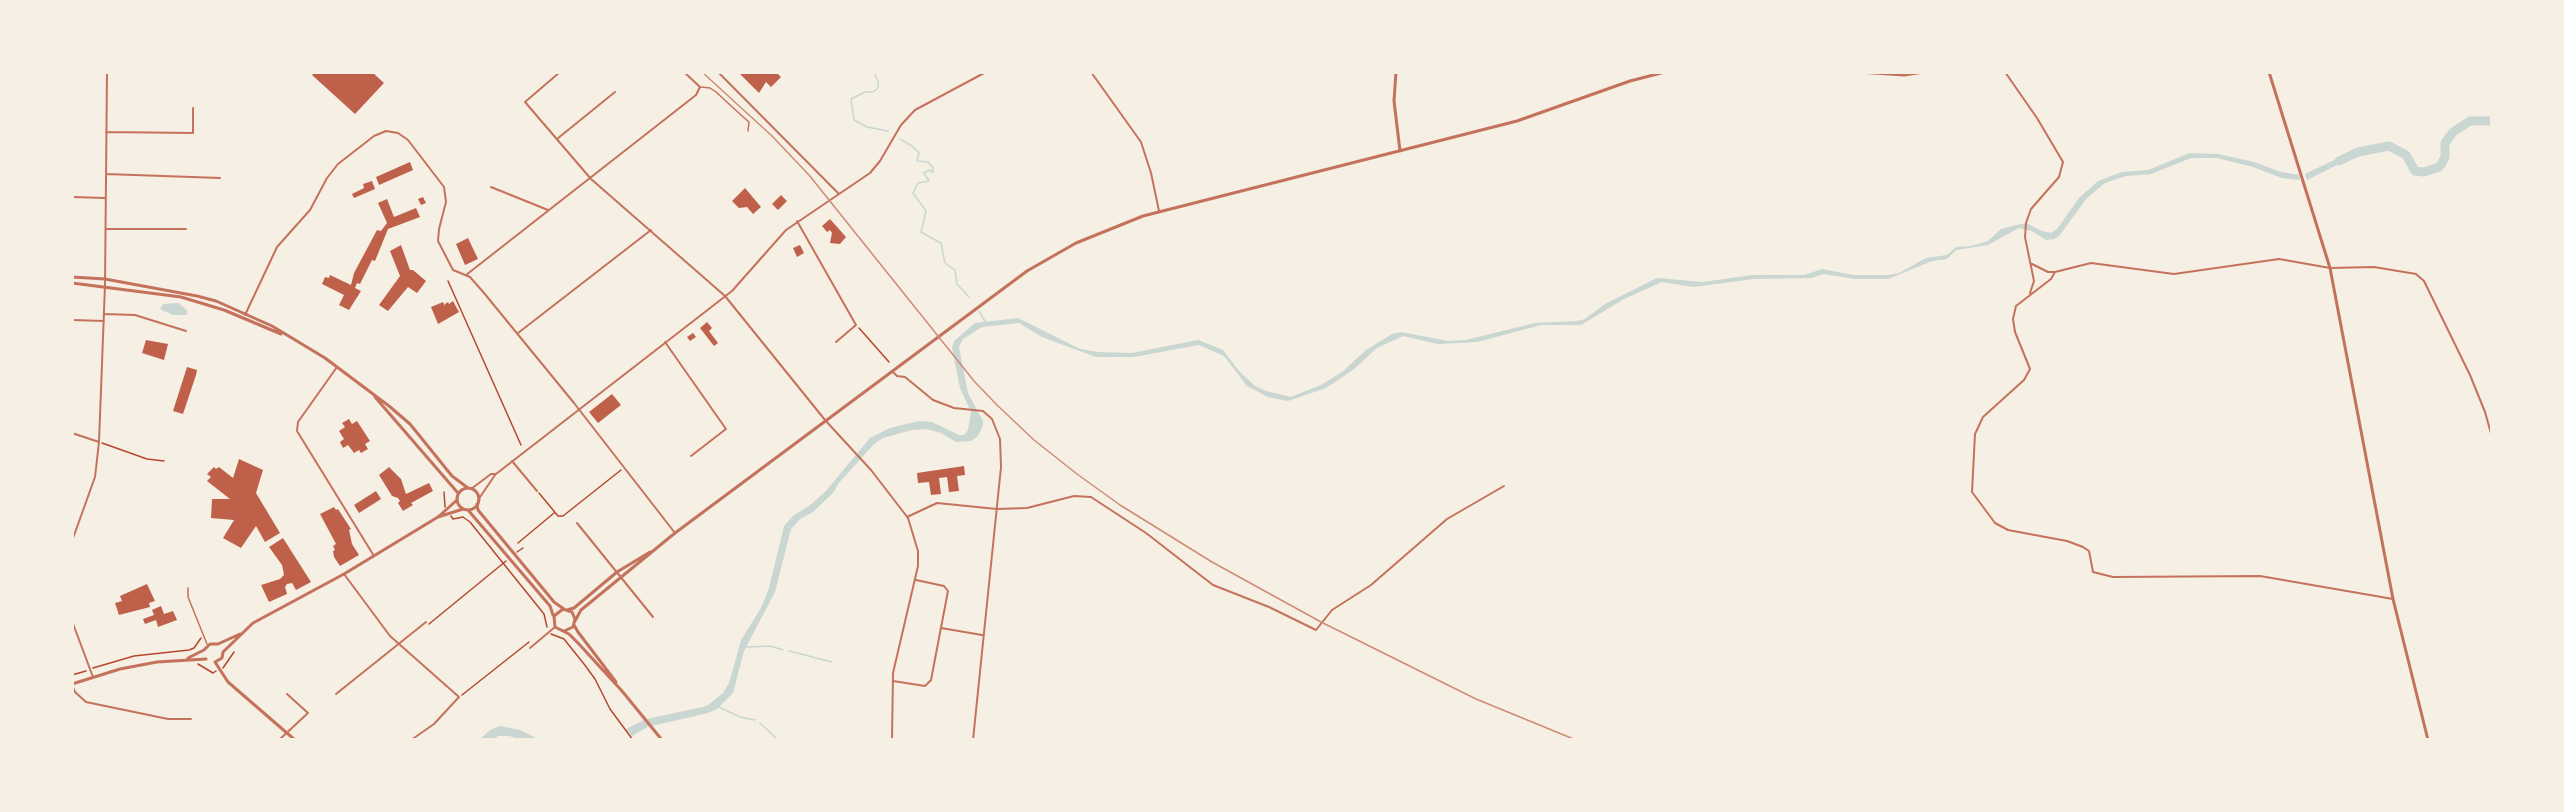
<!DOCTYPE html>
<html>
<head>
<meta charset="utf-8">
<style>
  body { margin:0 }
  #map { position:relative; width:2564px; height:812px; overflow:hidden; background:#f6efe4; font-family:Bitter,serif }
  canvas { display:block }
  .frame { position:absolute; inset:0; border:74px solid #f6efe4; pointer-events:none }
</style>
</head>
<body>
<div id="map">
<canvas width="2564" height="812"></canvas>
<div class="frame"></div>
</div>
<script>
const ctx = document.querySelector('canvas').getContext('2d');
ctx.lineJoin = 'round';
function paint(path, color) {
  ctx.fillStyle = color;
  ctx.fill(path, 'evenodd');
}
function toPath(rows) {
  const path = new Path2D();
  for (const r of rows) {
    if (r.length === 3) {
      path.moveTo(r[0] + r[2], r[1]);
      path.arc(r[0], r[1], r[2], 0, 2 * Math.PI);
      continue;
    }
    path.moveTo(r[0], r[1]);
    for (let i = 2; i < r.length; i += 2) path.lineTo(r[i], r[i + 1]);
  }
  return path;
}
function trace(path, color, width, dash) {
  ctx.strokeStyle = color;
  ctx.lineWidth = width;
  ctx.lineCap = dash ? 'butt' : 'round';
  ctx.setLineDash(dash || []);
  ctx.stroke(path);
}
paint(toPath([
  [2190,153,2218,154,2254,162,2281,172,2299,175,2300,180,2282,178,2253,167,2217,158,2191,158,2151,174,2126,176,2105,183,2087,198,2059,236,2054,239,2046,240,2032,231,2019,228,1988,245,1956,250,1947,259,1932,261,1888,279,1855,279,1824,274,1811,278,1754,279,1693,287,1662,282,1624,299,1581,325,1541,325,1477,342,1438,344,1403,336,1377,348,1353,370,1326,388,1288,401,1268,397,1247,386,1224,356,1199,345,1134,357,1096,357,1042,337,1019,323,982,327,963,339,959,347,968,393,983,421,983,425,978,436,971,441,956,442,941,433,926,429,912,430,883,438,874,444,838,484,834,492,813,512,800,519,791,529,775,592,744,651,733,693,717,709,708,713,652,726,647,719,707,706,723,693,729,683,741,640,761,608,769,588,784,526,794,515,809,506,825,492,870,438,890,428,919,421,932,422,959,435,964,435,968,430,971,412,960,388,952,348,954,341,975,323,1018,318,1080,349,1098,352,1132,353,1198,340,1223,350,1239,371,1255,386,1266,391,1291,397,1321,385,1342,372,1366,350,1392,334,1401,332,1448,341,1466,340,1535,323,1577,321,1585,319,1605,304,1657,278,1702,282,1753,275,1804,275,1822,269,1853,275,1889,275,1899,273,1926,258,1947,255,1956,247,1971,246,1988,241,2001,229,2012,226,2026,223,2042,231,2051,233,2057,229,2079,198,2098,181,2122,172,2148,170],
  [2347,154,2349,159,2307,180,2305,174],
  [178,303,187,310,187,315,173,315,160,309,163,304],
  [644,720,649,726,632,736,626,729],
  [500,726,520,730,540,740,522,740,509,736,498,736,493,740,479,740,490,730]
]), '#c9d6d2');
trace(toPath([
  [874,72,878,81,878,88,873,92,865,92,851,99,854,120,867,127,888,131],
  [900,139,912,146,919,153,917,161,928,162,933,168,933,172,929,170,924,173,929,181,918,183,913,193,926,211,921,232,941,243,945,263,955,270,957,284,969,297],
  [979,311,986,323],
  [746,647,770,646,783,650],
  [789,651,832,662],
  [719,707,740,717,755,720],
  [760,723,778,740]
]), '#c9d6d2', 1.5);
trace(toPath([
  [2339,161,2358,152,2389,146,2406,155,2415,171,2424,172,2439,167,2442,163,2445,157,2445,143,2453,132,2470,121,2492,121]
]), '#c9d6d2', 9);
paint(toPath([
  [315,72,372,72,384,83,355,114,312,75],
  [742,72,776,72,781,77,771,87,766,82,759,93,740,74],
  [410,162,413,170,379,185,376,177],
  [372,181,375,189,354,198,352,194,364,188,363,184],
  [745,188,761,207,753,214,747,207,739,208,732,201],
  [781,195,787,201,778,210,772,204],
  [423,197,426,203,421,205,418,199],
  [387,199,394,217,416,208,420,217,388,229,375,261,372,260,360,284,357,283,355,288,361,291,349,310,339,305,344,295,322,284,325,277,329,278,330,275,351,285,354,273,377,230,381,231,387,223,378,203],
  [830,219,846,237,840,244,830,243,832,233,830,230,827,232,822,226],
  [468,238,478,259,465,265,456,244],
  [401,245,410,270,413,270,426,281,417,293,408,287,388,311,379,305,400,276,390,251],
  [800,245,804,253,797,257,793,248],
  [453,301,459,312,438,324,431,307,443,302,445,306,445,304,448,302,449,304],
  [707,322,712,328,709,331,718,343,714,346,700,328],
  [693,333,696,337,690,341,687,337],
  [146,340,168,344,164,360,142,353],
  [187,367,197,370,196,375,183,414,173,411],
  [612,394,621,405,598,423,589,412],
  [349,419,352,424,357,421,370,441,365,444,368,449,361,453,359,450,354,453,348,445,343,448,340,442,344,439,339,431,345,427,342,423],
  [239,459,263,470,256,493,280,533,265,542,256,526,241,548,223,538,234,520,211,518,212,499,230,499,207,481,211,477,207,474,214,467,216,469,219,467,233,478],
  [964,466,965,475,957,476,959,491,949,492,947,477,939,478,941,494,931,495,929,482,918,483,917,473],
  [389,467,401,479,406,494,429,483,433,491,411,503,413,505,403,511,398,503,400,501,398,498,392,496,379,475],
  [376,491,381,499,359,513,354,505],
  [334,507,336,510,338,509,351,529,349,530,352,544,359,555,340,566,334,557,333,551,335,550,333,546,336,544,320,514],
  [283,538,311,582,296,590,292,583,287,584,285,587,287,594,269,602,261,585,280,579,284,575,282,565,269,547],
  [147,584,155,601,149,603,150,607,119,615,115,603,122,601,120,596],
  [161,606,164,614,173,611,177,620,158,627,156,620,145,624,143,619,154,615,152,610]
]), '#bf614a');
trace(toPath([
  [448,281,521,445],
  [859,328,889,362],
  [102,443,147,459,164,461],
  [444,492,445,507],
  [539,493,558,516,563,516,621,470],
  [451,516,453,519,463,517,470,522,544,614,547,627],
  [518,543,554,513],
  [517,552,523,548],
  [429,624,506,561],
  [551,634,564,639,584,664,595,679,610,709,633,740],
  [198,664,213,673,216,671],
  [93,668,134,656,189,650,194,648,201,638],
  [223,668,234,652],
  [72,675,86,671],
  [462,695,529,642]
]), '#b5482f', 1.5);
trace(toPath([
  [701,87,710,88,716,92,741,115,749,122,748,131],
  [188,588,188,597,207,644]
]), '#c5725c', 1.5);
trace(toPath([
  [560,72,525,102,591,179,725,296,825,420,871,470,908,518,918,551,918,566,893,673,892,740],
  [718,72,839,194],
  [1091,72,1141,142,1151,173,1159,211],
  [2005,72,2037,118,2063,162,2059,177,2031,209,2026,223,2025,237,2034,281,2030,293],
  [106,132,193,133,193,108],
  [557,139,615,92],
  [106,174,220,178],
  [491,187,548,210],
  [72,197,105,198],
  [797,221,856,325,836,342],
  [106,229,186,229],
  [2032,264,2048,272,2054,272],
  [466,275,696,95,700,87,684,72],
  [104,314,135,315,186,331],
  [245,315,277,247,310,210,327,178,338,164,374,136,386,131,398,133,408,140,444,187,446,202,439,229,438,241,453,270,470,277,484,293,574,403,675,533],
  [72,320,104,321],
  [518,333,651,230],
  [665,342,726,429,691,456],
  [337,367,298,422,297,431,374,556],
  [892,371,897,376,905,377,933,400,954,408,983,411,992,419,1000,439,1001,467,973,740],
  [72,433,99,442],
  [512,461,537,491],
  [471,489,491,474,496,474,732,291,786,230,870,173,880,161,901,125,915,110,986,72],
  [478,500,495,475],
  [907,517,937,503,997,509,1027,508,1074,496,1091,497,1146,533,1213,585,1269,607,1316,630,1332,610,1371,585,1447,519,1504,486],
  [577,523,653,617],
  [72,541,95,477,99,442,105,285,107,72],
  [344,574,390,636,459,697,434,724,411,740],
  [2393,599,2260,576,2113,577,2093,572,2089,551,2083,547,2067,541,2008,530,1995,523,1972,492,1975,434,1983,417,2024,380,2030,369,2015,332,2013,319,2016,306,2051,279,2055,272,2091,263,2174,274,2279,259,2330,268,2374,267,2416,274,2424,281,2470,375,2485,412,2492,437],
  [72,621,93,677],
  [941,628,982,635],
  [530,648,555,627],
  [893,681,925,686,931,680,948,591,944,586,916,580],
  [72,685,75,692,86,702,168,719,191,719],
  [336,694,426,622],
  [279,740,308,713,287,694]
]), '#c5725c', 2);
trace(toPath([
  [1396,72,1394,101,1400,151],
  [1858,72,1904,75,1924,72],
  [2269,72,2330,268,2393,599,2428,740],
  [72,277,105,279,197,296,216,301,272,326,325,358,389,406,410,424,452,476,468,488],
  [72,283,181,297,224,310,281,334],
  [375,397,458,493],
  [468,499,11],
  [477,504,478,510,554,602,564,609],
  [468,510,550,606,553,615],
  [438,517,457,500],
  [567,610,574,608,617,572,650,552],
  [575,621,581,610,675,533,1027,271,1076,243,1143,216,1517,121,1630,81,1665,72],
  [574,625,578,632,616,682],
  [564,631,573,627,575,619,572,612,563,609,554,616,555,627,569,634,578,643,622,691,662,740],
  [188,658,204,650,210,644,218,644,240,634],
  [215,662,222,658,223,652,253,623,344,574,438,517,463,509],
  [215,662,228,682,295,740],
  [72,684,120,669,157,662,206,659]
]), '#c5725c', 3);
trace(toPath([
  [702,72,772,136,809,175,974,381,997,405,1034,440,1077,474,1120,505,1212,562,1321,622,1476,699,1576,740]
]), '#cf8b77', 1.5);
</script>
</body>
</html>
